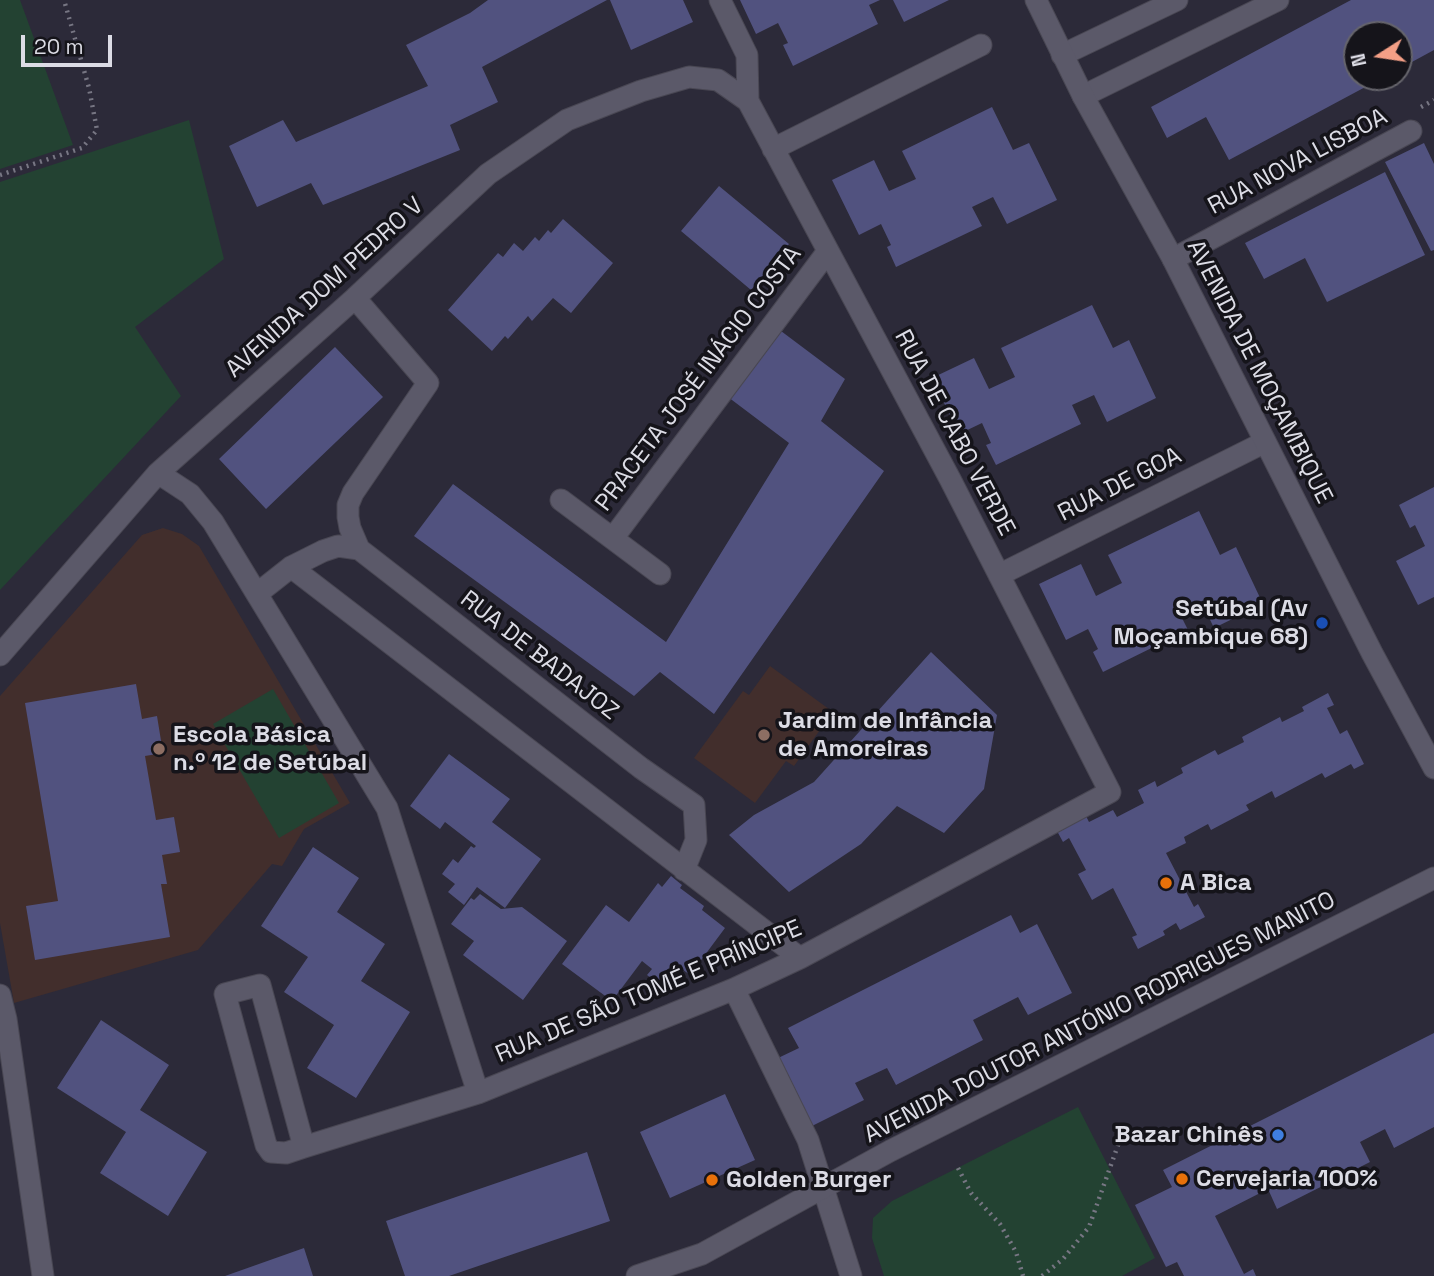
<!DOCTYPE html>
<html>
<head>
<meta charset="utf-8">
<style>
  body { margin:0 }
  #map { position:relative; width:1434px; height:1276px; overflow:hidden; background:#2c2a39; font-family:"Space Grotesk",sans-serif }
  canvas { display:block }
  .north { position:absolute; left:1343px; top:21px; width:70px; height:70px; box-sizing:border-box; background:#15141a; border:2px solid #65646b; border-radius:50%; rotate:258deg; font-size:19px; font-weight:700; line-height:28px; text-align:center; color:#dcdce5 }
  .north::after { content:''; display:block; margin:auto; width:24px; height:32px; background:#f39f86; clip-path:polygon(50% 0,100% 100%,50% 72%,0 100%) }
  .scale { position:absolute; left:21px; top:35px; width:91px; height:32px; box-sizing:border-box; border:4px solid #dcdce5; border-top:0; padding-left:9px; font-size:21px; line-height:24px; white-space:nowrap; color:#dcdce5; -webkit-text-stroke:5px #15141a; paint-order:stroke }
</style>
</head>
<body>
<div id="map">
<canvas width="1434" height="1276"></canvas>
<div class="north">N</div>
<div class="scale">20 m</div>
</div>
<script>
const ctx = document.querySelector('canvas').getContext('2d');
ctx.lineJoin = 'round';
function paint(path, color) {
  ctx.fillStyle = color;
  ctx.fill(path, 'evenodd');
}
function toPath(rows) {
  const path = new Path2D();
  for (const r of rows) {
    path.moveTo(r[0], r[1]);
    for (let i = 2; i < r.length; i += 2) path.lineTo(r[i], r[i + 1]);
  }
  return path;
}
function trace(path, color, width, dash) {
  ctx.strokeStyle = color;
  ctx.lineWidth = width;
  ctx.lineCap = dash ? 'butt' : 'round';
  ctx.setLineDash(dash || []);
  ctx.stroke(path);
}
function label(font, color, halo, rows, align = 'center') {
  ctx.font = font + ' "Space Grotesk",sans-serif';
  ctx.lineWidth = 7;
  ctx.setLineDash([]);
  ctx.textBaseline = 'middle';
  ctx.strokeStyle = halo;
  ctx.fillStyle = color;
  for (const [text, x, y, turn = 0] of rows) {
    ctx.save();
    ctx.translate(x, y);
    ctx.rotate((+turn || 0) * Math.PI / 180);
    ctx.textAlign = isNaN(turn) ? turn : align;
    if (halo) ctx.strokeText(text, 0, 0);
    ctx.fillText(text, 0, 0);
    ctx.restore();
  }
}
paint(toPath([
  [163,528,182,534,199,546,350,803,304,829,282,866,272,864,198,950,14,1003,0,923,0,696,142,535],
  [770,666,833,712,794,766,786,761,755,803,694,758,743,691,749,695]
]), '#422e2c');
paint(toPath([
  [0,0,20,0,73,145,0,169],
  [189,120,224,259,135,327,181,396,0,590,0,182],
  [273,689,339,803,279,838,213,724],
  [1078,1107,1155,1258,1122,1276,884,1276,872,1238,873,1218,892,1201]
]), '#234232');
paint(toPath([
  [488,0,607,0,482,67,498,102,450,125,460,150,323,205,311,183,257,207,229,146,283,120,296,142,428,86,406,45,470,13],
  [610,0,683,0,693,22,631,50],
  [740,0,880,0,869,5,878,24,793,66,783,45,788,43,778,23,756,34],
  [893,0,949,0,904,22],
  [1351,0,1434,0,1434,50,1399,69,1399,35,1357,35,1357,77,1384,77,1229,160,1206,117,1167,138,1151,107],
  [992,107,1013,150,1029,143,1057,200,1007,224,993,197,972,207,982,226,896,267,887,247,891,245,881,224,859,235,832,180,874,160,889,191,916,179,902,151],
  [1424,143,1434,164,1434,250,1431,251,1385,162],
  [1385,172,1425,255,1327,302,1305,258,1264,279,1245,243],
  [719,186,789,244,751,290,681,231],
  [563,219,613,263,571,313,553,298,532,321,528,316,508,339,505,336,492,351,448,310,498,253,503,257,514,243,523,251,535,237,539,241,548,230,551,233],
  [1092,305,1113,348,1129,340,1156,398,1107,422,1094,395,1072,405,1081,424,996,465,986,445,991,443,982,423,959,434,932,378,974,358,989,389,1015,377,1001,348],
  [777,328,845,379,821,421,884,471,714,714,660,672,634,696,414,536,453,484,666,642,789,443,728,397],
  [335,347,383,397,266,509,219,459],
  [1434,487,1434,597,1418,605,1396,561,1425,546,1415,525,1410,528,1399,505],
  [1199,511,1220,555,1236,547,1263,604,1214,628,1201,601,1179,612,1188,630,1103,672,1093,652,1098,649,1088,629,1066,640,1039,584,1081,564,1096,596,1122,583,1108,555],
  [931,652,997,715,984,789,944,833,897,806,861,844,789,892,729,835,754,815,814,782],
  [136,684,142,719,157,716,163,753,145,756,156,820,174,817,180,852,162,855,167,884,161,884,170,937,35,960,26,906,58,901,25,703],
  [1328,693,1334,705,1327,708,1340,734,1347,730,1364,764,1354,769,1351,764,1325,778,1322,773,1275,798,1272,791,1246,805,1249,810,1211,830,1208,824,1184,837,1186,843,1166,853,1194,907,1198,904,1205,917,1180,930,1176,923,1163,931,1165,935,1138,949,1132,937,1137,935,1113,888,1092,900,1078,874,1086,870,1069,838,1063,842,1057,831,1086,816,1089,822,1113,810,1117,817,1144,803,1138,790,1155,781,1157,787,1183,773,1181,768,1215,750,1218,755,1244,742,1242,737,1280,717,1282,722,1304,711,1302,707],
  [449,754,510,799,492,822,541,859,505,908,477,887,464,905,448,892,455,884,442,874,453,859,458,863,471,846,474,848,476,846,445,822,440,829,410,806],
  [313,847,359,878,337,912,385,944,361,981,410,1012,356,1098,307,1068,334,1025,284,992,308,957,261,926],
  [671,876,682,885,680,888,704,906,702,910,725,928,690,975,678,966,663,987,647,975,652,969,642,961,612,1001,562,964,606,905,629,922,658,883,662,887],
  [480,894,501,909,522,907,567,941,523,1000,463,955,474,941,451,924,471,898,474,900],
  [1011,915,1020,933,1037,924,1072,993,1028,1015,1018,997,973,1020,983,1040,896,1085,887,1068,855,1083,864,1100,810,1127,776,1059,799,1048,788,1028],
  [101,1020,169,1065,140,1110,207,1152,168,1216,100,1173,126,1132,57,1088],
  [1434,1033,1434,1127,1394,1148,1385,1129,1360,1142,1370,1162,1277,1209,1268,1189,1215,1216,1244,1274,1253,1269,1256,1276,1184,1276,1177,1262,1166,1267,1135,1205,1172,1187,1163,1170],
  [725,1094,755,1160,670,1198,640,1132],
  [587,1152,610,1221,449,1276,405,1276,386,1221],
  [304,1248,313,1276,225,1276]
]), '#51527f');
const minor = toPath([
  [1062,55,1177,0],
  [1083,96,1278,0],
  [773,149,981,45],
  [1173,259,1411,131],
  [355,298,428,383,353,493,348,505,348,517,350,528,359,549],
  [158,473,190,494,213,522,387,808,478,1093],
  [561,500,660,574],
  [613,538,828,251],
  [291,567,800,958],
  [999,575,1265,442],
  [258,593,291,567,323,551,338,546,359,549,641,768,694,805,696,840,684,870],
  [0,655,158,473,355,298,488,174,567,120,641,91,689,77,718,80,748,101],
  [734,989,808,1140,851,1276],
  [0,995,6,1019,43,1276],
  [304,1147,260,985,225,994,266,1145,271,1152,286,1153,304,1147,478,1093,734,989,800,958,1110,792,950,479,748,101,747,55,720,0]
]);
const tertiary = toPath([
  [1036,0,1083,96,1173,259,1372,653,1434,768],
  [637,1276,702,1254,890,1151,1434,878]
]);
trace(minor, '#494753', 23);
trace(tertiary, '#494753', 23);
trace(toPath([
  [1421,107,1434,100],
  [0,175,82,148,97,130,89,88,64,0],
  [958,1168,971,1193,1000,1224,1016,1252,1023,1276],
  [1042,1276,1063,1259,1089,1227,1123,1131]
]), '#777683', 4.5, [2, 5]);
trace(minor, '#5b5969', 21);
trace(tertiary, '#5b5969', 21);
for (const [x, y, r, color] of [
  [1322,623,7,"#1a4fb4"],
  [764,735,7,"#8d6e63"],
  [159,749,7,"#8d6e63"],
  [1166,883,7,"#e8710a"],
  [1278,1135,7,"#3f7fe0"],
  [1182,1179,7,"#e8710a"],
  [712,1180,7,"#e8710a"]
]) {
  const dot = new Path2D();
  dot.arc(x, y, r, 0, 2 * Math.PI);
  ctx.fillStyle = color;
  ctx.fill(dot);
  trace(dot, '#15141a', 2.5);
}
label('24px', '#dcdce5', '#15141a', [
  ["RUA NOVA LISBOA",1298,162,-28],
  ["AVENIDA DOM PEDRO V",325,288,-42],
  ["AVENIDA DE MOÇAMBIQUE",1259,372,63],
  ["PRACETA JOSÉ INÁCIO COSTA",699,379,-53],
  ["RUA DE CABO VERDE",954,433,62],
  ["RUA DE GOA",1120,485,-27],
  ["RUA DE BADAJOZ",539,656,38],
  ["RUA DE SÃO TOMÉ E PRÍNCIPE",649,992,-23],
  ["AVENIDA DOUTOR ANTÓNIO RODRIGUES MANITO",1100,1018,-27]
]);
label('bold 24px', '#dcdce5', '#15141a', [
  ["Setúbal (Av",1308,609,"right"],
  ["Moçambique 68)",1308,637,"right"],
  ["Jardim de Infância",778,721],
  ["de Amoreiras",778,749],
  ["Escola Básica",173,735],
  ["n.º 12 de Setúbal",173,763],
  ["A Bica",1180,883],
  ["Bazar Chinês",1264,1135,"right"],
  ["Cervejaria 100%",1196,1179],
  ["Golden Burger",726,1180]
], 'left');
</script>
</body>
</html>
